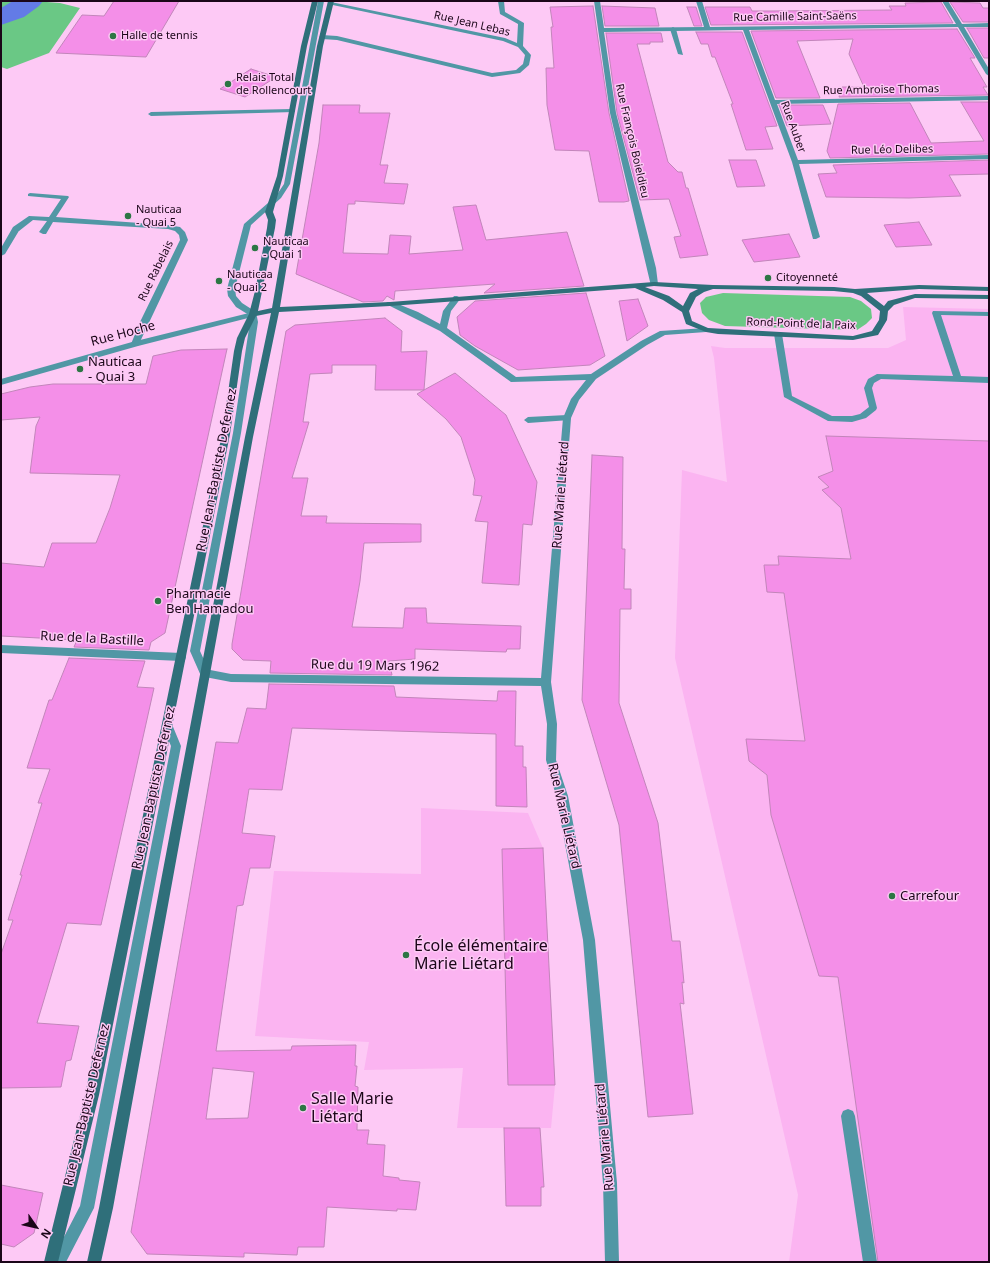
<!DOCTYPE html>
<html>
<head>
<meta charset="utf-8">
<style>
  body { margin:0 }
  #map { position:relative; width:990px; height:1263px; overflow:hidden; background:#fdc9f5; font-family:"Noto Sans",sans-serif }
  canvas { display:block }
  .frame { position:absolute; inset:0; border:2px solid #1b0619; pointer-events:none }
  .north { position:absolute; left:16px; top:1207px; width:40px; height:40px; -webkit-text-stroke:3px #fdc9f5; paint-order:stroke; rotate:124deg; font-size:11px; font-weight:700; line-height:16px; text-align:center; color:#1b0619 }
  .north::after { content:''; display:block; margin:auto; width:14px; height:18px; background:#1b0619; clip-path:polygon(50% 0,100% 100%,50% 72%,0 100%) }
</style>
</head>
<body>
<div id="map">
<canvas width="990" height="1263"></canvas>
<div class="frame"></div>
<div class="north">N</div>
</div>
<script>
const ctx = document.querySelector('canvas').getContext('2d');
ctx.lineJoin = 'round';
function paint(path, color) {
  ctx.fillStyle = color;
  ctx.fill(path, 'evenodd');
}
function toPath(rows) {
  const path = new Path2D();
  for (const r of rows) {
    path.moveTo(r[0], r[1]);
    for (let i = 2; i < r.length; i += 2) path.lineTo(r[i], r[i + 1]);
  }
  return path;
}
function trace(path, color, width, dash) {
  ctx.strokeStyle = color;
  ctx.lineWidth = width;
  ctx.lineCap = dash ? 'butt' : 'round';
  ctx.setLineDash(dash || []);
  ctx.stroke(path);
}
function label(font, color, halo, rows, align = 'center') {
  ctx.font = font + ' "Noto Sans",sans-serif';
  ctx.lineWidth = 3;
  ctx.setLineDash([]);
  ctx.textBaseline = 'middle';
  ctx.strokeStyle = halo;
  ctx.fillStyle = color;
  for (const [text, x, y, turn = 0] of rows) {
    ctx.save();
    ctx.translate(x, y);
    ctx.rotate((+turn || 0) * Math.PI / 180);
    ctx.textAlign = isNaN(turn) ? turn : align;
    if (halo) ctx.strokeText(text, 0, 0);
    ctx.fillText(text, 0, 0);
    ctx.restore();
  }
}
paint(toPath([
  [903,307,989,309,989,1262,789,1262,798,1195,675,658,682,470,727,482,714,358,711,346,725,348,888,348,906,340],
  [421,808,528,813,543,848,555,1085,551,1128,457,1128,463,1068,364,1070,369,1042,255,1036,274,871,421,874]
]), '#fbb4f1');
paint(toPath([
  [1,1,33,1,60,3,80,8,49,53,7,69,1,67],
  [723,293,850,297,861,301,871,309,872,318,866,324,857,330,725,326,709,320,702,313,700,303,706,297]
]), '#6ac885');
paint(toPath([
  [13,1,43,1,39,6,24,17,1,25,1,8,13,1]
]), '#637be6');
const building = toPath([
  [114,1,179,1,146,57,56,53,82,15,104,16,114,1],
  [941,2,953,23,711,25,705,7,750,7,752,11,771,11,892,10,889,6,906,6,905,3,941,2],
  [950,2,980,3,983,8,989,8,989,22,963,22,950,2],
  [593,6,609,113,629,201,624,202,599,202,589,151,555,150,547,105,546,68,554,68,551,27,553,27,550,7,593,6],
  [602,6,655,8,659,26,605,26,602,6],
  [687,7,696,7,702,26,694,26,687,7],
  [967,28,989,28,989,58,984,58,967,28],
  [957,29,975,58,970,58,987,87,983,87,988,95,839,97,842,87,864,87,849,54,853,39,797,41,820,98,776,98,751,31,957,29],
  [696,32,742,32,777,126,765,127,773,149,746,150,731,104,733,104,715,57,712,57,708,44,701,44,696,32],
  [606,33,661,33,663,42,650,42,650,44,637,44,668,162,678,172,682,172,686,188,688,188,708,255,680,258,674,237,681,236,669,199,640,200,617,113,606,33],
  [251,69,276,77,245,97,220,89,251,69],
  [961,102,989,102,989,154,830,158,827,151,838,104,910,103,931,143,984,141,961,102],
  [323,105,360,105,359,113,390,113,380,165,388,165,384,183,408,184,404,204,355,201,355,204,348,204,343,253,388,254,390,235,411,236,409,254,463,250,453,207,476,205,486,240,567,232,584,286,484,293,495,284,395,291,394,300,387,296,383,301,363,302,296,274,319,143,323,105],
  [779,105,823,105,831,124,787,126,779,105],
  [729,160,756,160,765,186,737,187,729,160],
  [989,160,989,174,949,175,961,196,909,198,826,197,818,174,837,173,833,165,989,160],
  [919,222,932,245,896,247,884,225,919,222],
  [789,234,800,257,754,262,742,240,789,234],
  [586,293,605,356,590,365,518,370,475,346,460,335,457,317,475,301,586,293],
  [638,299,648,326,627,341,619,301,638,299],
  [385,318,402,331,401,352,427,351,424,390,455,373,506,415,537,482,532,525,523,524,519,585,482,583,488,522,475,521,482,496,473,495,475,480,461,437,446,419,417,394,424,390,375,390,376,365,332,365,332,373,310,374,303,422,309,422,292,478,308,478,301,516,327,516,326,523,421,524,421,542,364,543,360,581,352,627,403,628,405,608,426,608,427,623,521,626,520,649,507,649,506,652,415,649,415,659,389,661,392,675,270,673,271,661,243,660,232,649,232,644,286,331,295,325,385,318],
  [227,349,165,633,151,642,149,650,74,647,77,640,1,636,1,563,44,567,52,543,96,543,110,508,120,475,30,473,36,426,40,417,1,420,1,394,30,387,53,384,146,384,153,356,181,350,227,349],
  [826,436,989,441,989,1262,878,1262,838,977,819,976,771,815,767,775,749,761,746,739,805,741,784,593,767,592,764,565,779,565,778,556,851,559,841,508,822,490,829,487,818,477,833,471,826,436],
  [592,455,623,457,622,549,625,549,624,589,631,589,631,609,620,609,619,703,658,823,672,941,680,941,684,983,682,982,684,1004,680,1003,693,1114,648,1117,619,825,582,700,592,455],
  [69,658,145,661,137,687,154,688,101,925,67,923,37,1023,79,1026,71,1060,66,1061,61,1087,1,1088,1,954,13,920,8,920,22,875,20,875,42,803,38,803,50,769,27,768,49,700,52,700,69,658],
  [269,684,394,686,396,697,497,701,498,691,516,691,515,746,523,746,523,767,526,767,527,807,496,806,496,734,292,728,282,790,249,789,242,833,275,836,270,868,250,868,243,905,237,906,216,1051,291,1050,292,1046,356,1045,355,1066,357,1066,355,1086,358,1087,357,1130,369,1130,367,1144,385,1145,383,1176,399,1178,399,1180,420,1182,416,1210,397,1209,397,1211,327,1207,324,1247,298,1247,297,1255,244,1253,244,1257,147,1254,131,1232,216,742,238,743,247,708,266,709,269,684],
  [213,1068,254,1072,248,1118,206,1119,213,1068],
  [543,848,555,1085,508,1085,502,849,543,848],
  [504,1128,540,1128,544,1187,541,1187,541,1206,506,1206,504,1128],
  [1,1185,43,1193,34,1233,14,1247,1,1244,1,1185]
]);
paint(building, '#f48fe8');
trace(building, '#c285ba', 1);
paint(toPath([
  [318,1,324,1,290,184,281,198,251,225,235,289,236,296,242,303,256,312,258,322,241,433,200,651,210,673,209,676,205,677,201,676,190,651,233,433,250,322,249,315,236,307,228,296,227,289,244,224,276,196,284,184,318,1],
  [498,1,504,1,505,12,524,23,523,46,531,55,529,65,520,73,492,77,337,40,322,39,319,37,322,35,337,36,492,73,516,70,523,64,525,55,518,47,503,41,328,4,331,2,505,38,517,43,518,24,500,14,498,1],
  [673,27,676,29,683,55,678,54,670,29,673,27],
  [292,109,295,111,294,112,151,116,148,114,151,112,292,109],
  [30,193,68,196,69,197,56,217,168,225,180,227,185,232,188,240,138,346,132,346,131,344,140,322,180,240,179,235,175,231,168,229,53,222,46,234,43,234,39,232,47,221,33,220,19,231,13,231,13,227,29,216,49,217,61,199,28,196,28,194,30,193],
  [933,311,989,312,989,316,941,315,961,376,989,377,989,383,881,379,874,383,872,388,877,408,876,410,866,418,852,422,828,421,784,397,774,334,778,332,782,334,792,396,832,416,852,416,860,414,869,407,864,388,868,379,877,374,953,376,932,313,933,311],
  [567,415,570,416,571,418,570,420,528,423,524,420,528,417,567,415],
  [167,721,171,722,181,746,94,1208,66,1262,51,1262,80,1206,171,746,162,725,163,722,167,721],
  [848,1109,853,1111,855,1116,877,1262,863,1262,841,1116,843,1111,848,1109]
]), '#5197a5');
paint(toPath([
  [594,1,600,1,604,28,704,27,696,1,702,1,710,27,956,24,942,1,948,1,962,24,989,23,989,27,964,27,989,69,989,76,986,74,958,27,749,30,775,100,989,96,989,100,777,104,798,160,989,155,989,159,799,164,820,237,816,239,813,239,792,162,743,30,604,32,616,113,656,268,658,284,654,286,651,286,610,113,594,1],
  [13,227,16,227,20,229,5,254,1,256,1,248,13,227],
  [454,296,457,296,461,298,451,311,447,328,516,377,591,374,641,341,660,331,706,328,710,330,706,332,665,335,647,345,596,379,579,400,571,418,551,682,557,724,556,760,568,796,595,940,617,1183,619,1262,605,1262,603,1183,583,940,556,796,546,760,547,724,541,686,231,682,205,677,201,676,200,673,201,670,205,669,231,674,541,678,563,418,571,399,586,380,511,382,440,331,386,304,387,302,393,302,418,312,440,324,443,311,454,296],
  [253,312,256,312,256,316,138,346,1,385,1,379,132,342,253,312],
  [1,645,181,653,185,654,186,657,185,660,181,661,1,653,1,645]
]), '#5197a5');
paint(toPath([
  [312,1,318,1,307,46,283,176,273,212,276,220,275,228,258,311,272,308,317,46,328,1,334,1,323,46,280,307,390,302,654,282,713,285,834,287,855,289,919,285,989,287,989,291,919,289,867,293,884,306,888,301,915,294,989,295,989,299,915,298,894,305,888,311,887,320,878,335,853,340,718,334,706,332,686,324,682,312,663,300,635,288,390,306,279,312,253,437,113,1208,101,1262,87,1262,99,1208,245,437,271,313,256,316,245,338,242,351,230,434,99,1095,58,1262,44,1262,85,1095,222,434,234,351,237,338,249,314,255,291,267,228,268,220,265,212,277,176,301,46,312,1],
  [654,286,698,289,690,293,683,306,669,296,645,287,654,286],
  [713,289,834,291,853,293,861,296,880,311,879,320,872,331,853,336,708,328,692,321,689,311,696,297,704,292,713,289]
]), '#2f6f7a');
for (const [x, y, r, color] of [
  [113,36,4,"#2c7644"],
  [228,84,4,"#2c7644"],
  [128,216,4,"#2c7644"],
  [255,248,4,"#2c7644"],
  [768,278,4,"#2c7644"],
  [219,281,4,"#2c7644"],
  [80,369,4,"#2c7644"],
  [158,601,4,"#2c7644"],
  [892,896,4,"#2c7644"],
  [406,955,4,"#2c7644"],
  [303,1108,4,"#2c7644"]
]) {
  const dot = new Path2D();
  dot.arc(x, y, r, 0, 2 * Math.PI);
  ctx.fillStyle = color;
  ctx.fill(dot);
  trace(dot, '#fdc9f5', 1.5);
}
label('11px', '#1b0619', '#fdc9f5', [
  ["Rue Camille Saint-Saëns",795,17,-1],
  ["Rue Jean Lebas",472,24,13],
  ["Rue Ambroise Thomas",881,90,-1],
  ["Rue Auber",793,127,70],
  ["Rue François Boieldieu",632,141,77],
  ["Rue Léo Delibes",892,150,-1],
  ["Rue Rabelais",156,271,-64],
  ["Rond-Point de la Paix",801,324,2]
]);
label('11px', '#1b0619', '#fdc9f5', [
  ["Halle de tennis",121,36],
  ["Relais Total",236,78],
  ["de Rollencourt",236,91],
  ["Nauticaa",136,210],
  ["- Quai 5",136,223],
  ["Nauticaa",263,242],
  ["- Quai 1",263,255],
  ["Nauticaa",227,275],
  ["- Quai 2",227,288],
  ["Citoyenneté",776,278]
], 'left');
label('13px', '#1b0619', '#fdc9f5', [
  ["Rue Hoche",123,334,-15],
  ["Rue Jean-Baptiste Defernez",217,470,-79],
  ["Rue Marie Liétard",561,495,-86],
  ["Rue de la Bastille",92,639,3],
  ["Rue du 19 Mars 1962",375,666,1],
  ["Rue Jean-Baptiste Defernez",154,788,-78],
  ["Rue Marie Liétard",564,816,77],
  ["Rue Jean-Baptiste Defernez",87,1105,-77],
  ["Rue Marie Liétard",605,1137,-95]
]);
label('13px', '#1b0619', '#fdc9f5', [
  ["Nauticaa",88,362],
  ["- Quai 3",88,377],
  ["Pharmacie",166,594],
  ["Ben Hamadou",166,609],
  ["Carrefour",900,896]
], 'left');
label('16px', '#1b0619', '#fdc9f5', [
  ["École élémentaire",414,946],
  ["Marie Liétard",414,964],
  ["Salle Marie",311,1099],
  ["Liétard",311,1117]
], 'left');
</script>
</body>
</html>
